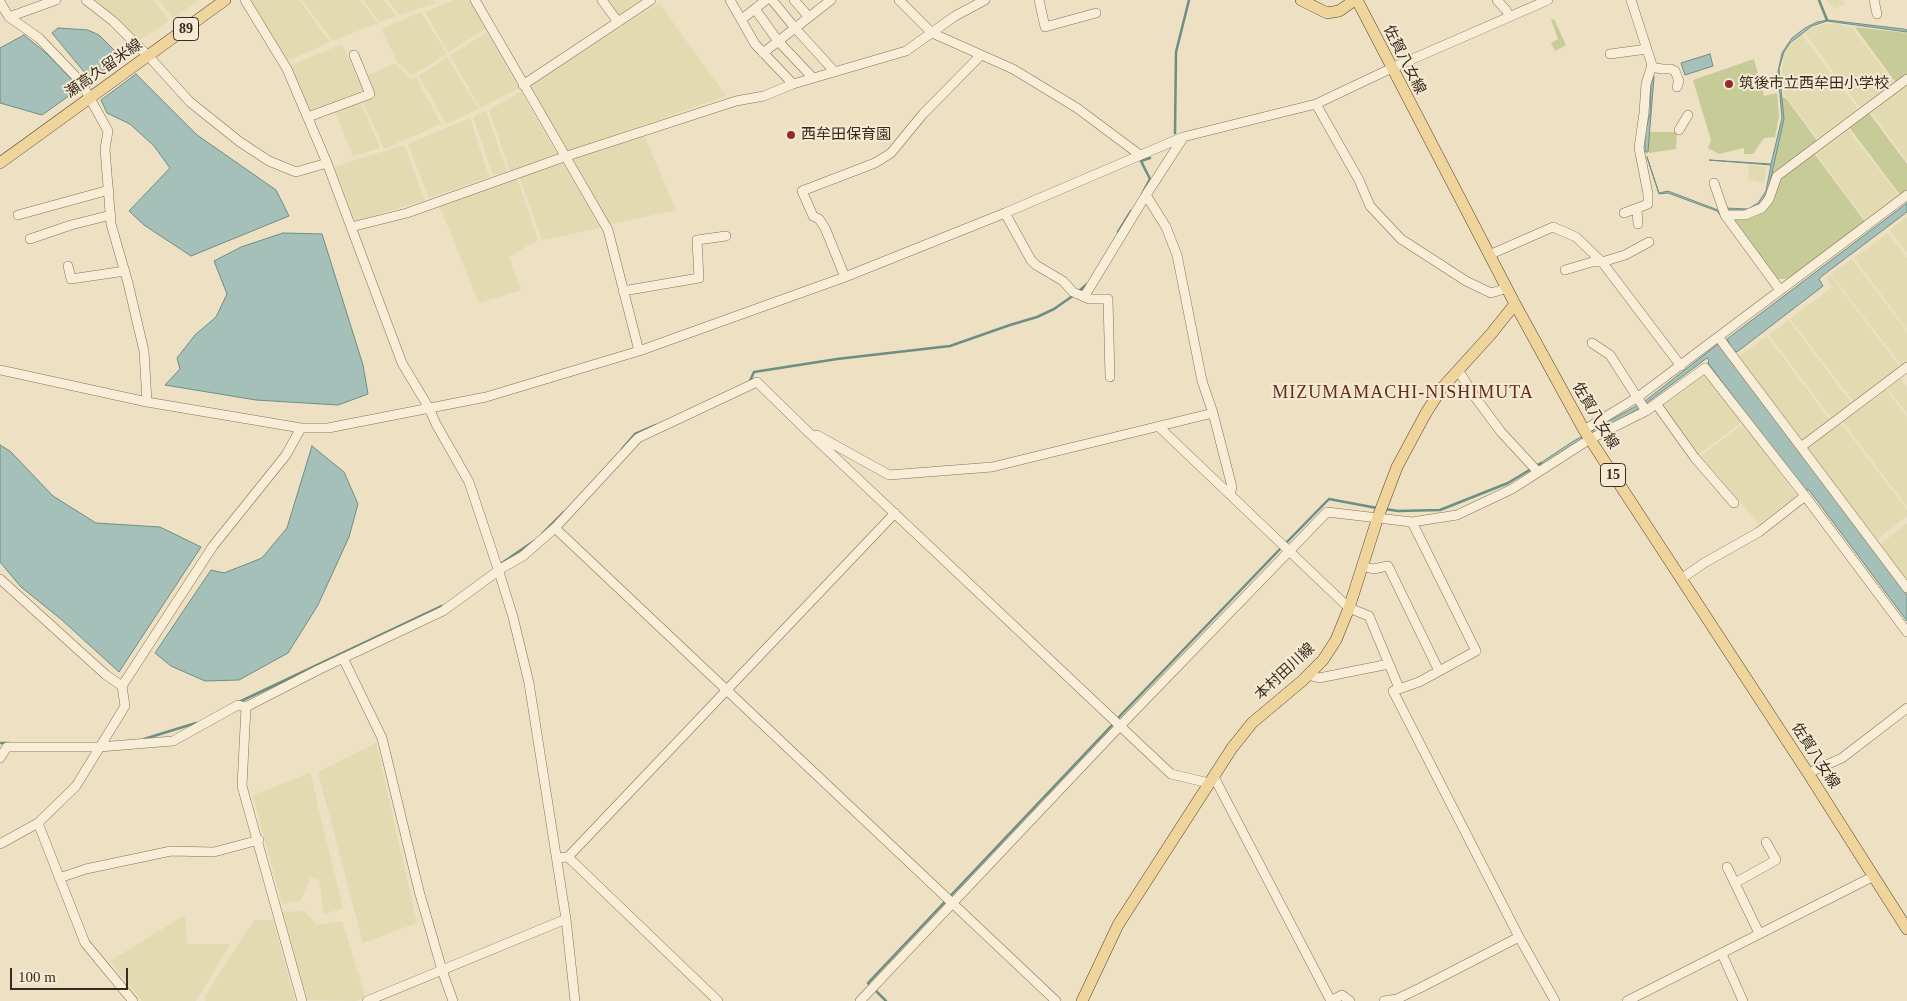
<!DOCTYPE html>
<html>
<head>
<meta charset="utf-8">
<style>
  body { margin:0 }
  #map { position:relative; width:1907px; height:1001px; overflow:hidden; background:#ede0c3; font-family:"Times New Roman",serif }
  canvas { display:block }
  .scale { position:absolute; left:10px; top:968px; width:118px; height:22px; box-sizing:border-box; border:2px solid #372a1e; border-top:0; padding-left:6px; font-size:15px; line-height:18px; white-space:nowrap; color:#372a1e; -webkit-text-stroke:4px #f5ead3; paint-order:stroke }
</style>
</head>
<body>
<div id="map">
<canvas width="1907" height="1001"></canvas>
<div class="scale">100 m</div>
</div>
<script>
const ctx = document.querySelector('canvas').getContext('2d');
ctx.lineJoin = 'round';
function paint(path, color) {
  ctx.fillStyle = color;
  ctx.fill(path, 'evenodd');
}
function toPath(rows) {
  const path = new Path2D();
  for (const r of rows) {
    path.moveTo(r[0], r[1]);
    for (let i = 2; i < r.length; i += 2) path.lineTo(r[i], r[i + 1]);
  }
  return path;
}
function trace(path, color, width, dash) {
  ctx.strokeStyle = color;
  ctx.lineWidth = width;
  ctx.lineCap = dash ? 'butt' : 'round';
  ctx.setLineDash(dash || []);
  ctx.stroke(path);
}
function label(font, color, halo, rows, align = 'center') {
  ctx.font = font + ' "Times New Roman","Noto Sans JP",serif';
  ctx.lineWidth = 4;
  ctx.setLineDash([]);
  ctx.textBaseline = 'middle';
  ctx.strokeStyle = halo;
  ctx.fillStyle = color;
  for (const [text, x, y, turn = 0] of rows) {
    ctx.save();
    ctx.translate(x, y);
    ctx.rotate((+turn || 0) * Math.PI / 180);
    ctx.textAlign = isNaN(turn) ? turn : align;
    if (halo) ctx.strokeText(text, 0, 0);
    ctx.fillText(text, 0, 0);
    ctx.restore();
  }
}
paint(toPath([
  [93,0,154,0,169,21,140,40],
  [159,0,200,0,172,18],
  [249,0,299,0,330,42,287,61],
  [302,0,360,0,378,23,333,41],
  [363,0,384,0,396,16,380,22],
  [388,0,433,0,435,3,399,15],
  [454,0,471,0,487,28,448,52,425,12],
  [608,0,641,0,619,16],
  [1826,0,1843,0,1845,4,1836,9],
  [659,3,726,96,566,152,529,86],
  [421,12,447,54,412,75,397,62,382,29],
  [1834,24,1852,27,1892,81,1892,85,1862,108,1858,105,1805,33,1811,28,1821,25],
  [488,32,519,88,480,108,450,55],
  [1801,34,1856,106,1857,112,1819,140,1784,94,1782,73,1784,55,1788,48],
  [342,44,363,90,309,112,289,66],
  [447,57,479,109,446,124,419,76],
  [395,63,412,80,416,77,441,124,384,149,362,100,375,95,367,76],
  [1906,85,1907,86,1907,161,1870,111],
  [521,92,557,154,510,171,489,110],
  [360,100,380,148,353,156,334,110],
  [486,111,507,172,493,175,473,117],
  [470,118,489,177,429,198,408,144],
  [1847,128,1900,197,1867,222,1815,152],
  [644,135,676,210,608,225,570,159],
  [404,145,425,200,355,221,334,167],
  [562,162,600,228,542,240,519,176],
  [1749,165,1766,167,1764,183,1748,179],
  [517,179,538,240,509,257,521,290,479,303,439,205],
  [1907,217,1907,253,1890,230],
  [1888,233,1907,258,1907,329,1854,258],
  [1852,259,1907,332,1907,363,1903,366,1901,365,1831,274],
  [1830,275,1899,366,1897,371,1854,402,1790,319,1833,287,1826,278],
  [1789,320,1852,404,1832,419,1769,335],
  [1767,336,1830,420,1803,441,1738,357],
  [1703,373,1706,373,1742,422,1699,454,1662,404],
  [1899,377,1907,388,1907,414,1888,389,1888,386],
  [1885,388,1907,417,1907,507,1843,422,1843,419],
  [1840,422,1907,510,1907,516,1877,539,1806,447],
  [1744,423,1796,496,1759,524,1701,456],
  [1907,524,1907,582,1879,545],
  [376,743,417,923,363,943,318,772],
  [310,773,343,908,324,914,319,880,310,878,301,900,282,904,253,795],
  [304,911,317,925,342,921,365,996,356,1001,305,1000,282,912],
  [185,915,187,944,230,944,196,1001,142,1001,110,961],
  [254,920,273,920,295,1001,206,1001,204,997]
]), '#e2dab1');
paint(toPath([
  [1554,19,1566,45,1555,51,1551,43,1558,39,1551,20],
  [1855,27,1907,33,1907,75,1896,83],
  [1754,59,1764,96,1777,93,1779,116,1775,137,1764,138,1753,154,1744,154,1744,148,1719,154,1708,148,1711,140,1693,80],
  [1782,97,1786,98,1818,142,1772,176,1784,118],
  [1869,113,1907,164,1907,192,1901,196,1849,127],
  [1649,132,1677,132,1676,149,1649,153],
  [1813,152,1866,223,1790,279,1776,279,1732,221,1734,218,1752,215,1778,179]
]), '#c6cb97');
const water = toPath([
  [1828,20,1903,29,1907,30,1907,32,1827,21,1812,26,1790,43,1784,52,1779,69,1784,119,1768,191,1763,200,1755,207,1748,210,1725,210,1725,208,1748,209,1758,203,1766,191,1771,165,1709,160,1771,164,1782,118,1778,72,1782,53,1792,38,1805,28,1817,22,1828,20],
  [58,28,88,30,99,35,122,58,90,79,52,33,58,28],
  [24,35,47,54,80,88,42,115,0,103,0,48,24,35],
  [1710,54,1713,66,1685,75,1681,63,1710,54],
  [136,74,197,135,276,190,289,216,191,256,144,225,129,211,170,168,154,146,130,124,107,113,101,100,136,74],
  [1654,77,1648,152,1645,152,1645,132,1650,114,1651,83,1654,77],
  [1647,157,1659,193,1668,191,1718,210,1775,285,1717,211,1668,193,1659,194,1647,157],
  [1907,203,1907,212,1822,276,1819,279,1823,286,1737,352,1733,350,1727,339,1907,203],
  [283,233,322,234,363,365,368,394,338,405,256,400,165,385,180,369,177,358,195,335,216,317,227,294,214,261,241,247,283,233],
  [1718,344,1726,355,1729,357,1730,360,1907,595,1907,621,1809,490,1803,489,1708,363,1709,360,1707,358,1640,408,1539,467,1539,464,1572,442,1645,401,1718,344],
  [0,445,10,451,53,496,96,523,160,527,201,547,119,672,62,620,21,587,0,562,0,445],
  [312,446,344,472,358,504,349,537,318,605,288,653,239,680,205,681,171,666,155,653,211,570,224,573,262,558,287,528,312,446]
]);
paint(water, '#a5c0b8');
trace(water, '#6c8e85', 1);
trace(toPath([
  [1819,0,1827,20],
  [1175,133,1176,52,1189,0],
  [1142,194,1150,179,1141,161,1150,158],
  [1118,232,1131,211],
  [1078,292,1087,284],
  [749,383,754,372,837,359,950,346,1010,325,1037,317,1054,309,1074,295],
  [622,449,635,434,656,425],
  [1385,509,1398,511,1440,510,1508,483,1541,463],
  [542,534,564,512],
  [1285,544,1329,499,1377,508],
  [499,565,534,541],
  [239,702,442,606],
  [1117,719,1281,548],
  [144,739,196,723],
  [0,743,9,743],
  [871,986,868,983,1114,723],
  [875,990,886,1001]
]), '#6c8e85', 2.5);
const minor = toPath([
  [86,0,113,21,145,53],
  [245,0,287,69,327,163,402,363,429,408,436,424,469,482,499,572,513,617,529,683,566,919,575,1001],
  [475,0,608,230,639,351],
  [602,0,618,22],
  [730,0,755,44,793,84],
  [772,0,795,28,834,71],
  [794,0,809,17],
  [899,0,932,33,1013,69,1077,108,1140,155],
  [1039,0,1045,27,1096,13],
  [1497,0,1506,10,1509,16],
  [1874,0,1877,14],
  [0,2,9,17,39,38,81,82,108,131,105,149,111,224,128,283,144,351,147,402],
  [755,9,778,41,813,78],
  [9,17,56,0],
  [742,19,766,0],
  [763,53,831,0],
  [1610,54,1647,49],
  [152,60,190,102,240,142,269,161,296,172,327,163],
  [1651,67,1662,69,1671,69,1675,71,1679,81,1677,87],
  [523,85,651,0],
  [1316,104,1359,180,1370,206,1401,239,1466,281,1491,293,1507,288],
  [308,117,370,94,354,55],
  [1679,130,1688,115],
  [1183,138,1146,195,1166,227,1177,255,1202,381,1213,413,1232,487,1230,495],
  [1714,183,1725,215,1780,290],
  [1637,209,1638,224],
  [1005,213,1031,260,1036,265,1063,281,1073,292,1089,299,1108,299,1110,377],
  [1624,213,1648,204,1648,194,1639,148,1644,113,1646,84,1652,65,1631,0],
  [18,215,109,190],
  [1725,215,1745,215,1762,208,1769,199,1777,176,1907,79],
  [351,227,407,213,564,157,736,101,764,96,793,84,906,51,955,16,985,0],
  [30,239,71,225,111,215],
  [1489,255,1553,227,1576,237,1602,262,1681,366],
  [68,266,71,279,125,271],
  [1565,270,1592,262,1602,262,1625,255,1649,242],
  [845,277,825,228,819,219,813,216,802,191,875,163,891,153,923,114,981,55],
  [623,291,699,278,697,240,726,236],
  [1084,297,1146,195],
  [1719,338,1907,588],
  [1592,343,1610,355,1646,411],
  [0,370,147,402,301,428,328,428,486,397,639,351,845,277,1005,213,1183,137,1316,104,1392,68,1548,0],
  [1458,370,1475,397,1501,432,1538,472],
  [1657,405,1695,458,1734,503],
  [1159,427,1349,608,1369,616,1399,688],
  [1584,430,1638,397,1907,195],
  [817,435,889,475,992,467,1213,413],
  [1801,447,1907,367],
  [1412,522,1476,651,1419,682,1393,691,1519,937,1555,1001],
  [555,528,1056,1001],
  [1362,566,1373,569,1388,566,1439,671],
  [0,579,106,675,122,686],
  [1681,579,1704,563,1759,532,1805,496],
  [343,658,382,738,419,891,442,970,453,1001],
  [1308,675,1319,678,1389,664],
  [246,707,242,786,302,1001],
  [0,758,7,747,99,747,173,741,238,705,246,707,318,670,443,611,502,568,523,556,555,528,638,438,757,382,804,428,1171,774,1209,783],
  [1808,773,1842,758,1907,708],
  [1214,777,1331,1001],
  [38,823,85,943,133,1001],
  [0,844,38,823,76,786,125,706,122,686,213,546,286,455,301,428],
  [568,857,718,1001],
  [557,858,568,857,895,513],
  [1727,867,1759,933],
  [59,878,86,869,171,851,214,852,259,840],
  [1735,883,1776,860,1766,842],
  [1722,954,1743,1001],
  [367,1001,566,919],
  [860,1001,1120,726,1327,512,1412,522,1457,515,1512,489,1590,439,1646,411,1705,368,1805,496,1907,632],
  [1331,1001,1342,995,1350,1001],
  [1384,1001,1397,999,1420,988,1519,937],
  [1627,1001,1874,876]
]);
const major = toPath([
  [1301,0,1327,13,1339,11,1355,0],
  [1357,0,1515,304,1584,430,1808,773,1907,929],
  [0,163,225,0],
  [1082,1001,1118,925,1232,748,1252,723,1302,681,1323,660,1336,640,1349,608,1378,517,1397,467,1426,413,1442,388,1491,334,1515,304]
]);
trace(minor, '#87715a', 10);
trace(major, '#55402f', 12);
trace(minor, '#f8edd6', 9);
trace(major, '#efd49c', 11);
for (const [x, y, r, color] of [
  [1729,84,5,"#942c2e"],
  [791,135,5,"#942c2e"]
]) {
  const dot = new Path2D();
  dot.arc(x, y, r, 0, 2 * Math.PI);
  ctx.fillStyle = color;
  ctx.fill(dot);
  trace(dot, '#f5ead3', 2);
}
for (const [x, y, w] of [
  [186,29,25],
  [1613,475,25]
]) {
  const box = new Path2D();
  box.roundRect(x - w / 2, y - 11.5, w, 23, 4);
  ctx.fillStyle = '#f5ead3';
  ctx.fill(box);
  trace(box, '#372a1e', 1);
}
label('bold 14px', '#372a1e', null, [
  ["89",186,29],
  ["15",1613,475]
]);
label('15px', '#372a1e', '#f5ead3', [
  ["佐賀八女線",1404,60,63],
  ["瀬高久留米線",104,69,-35],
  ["佐賀八女線",1595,416,59],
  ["本村田川線",1285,672,-43],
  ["佐賀八女線",1815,756,57]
]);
label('15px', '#372a1e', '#f5ead3', [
  ["筑後市立西牟田小学校",1739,84],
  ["西牟田保育園",801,135]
], 'left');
ctx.letterSpacing = '1px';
label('18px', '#632c1f', '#f5ead3', [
  ["MIZUMAMACHI-NISHIMUTA",1403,393]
]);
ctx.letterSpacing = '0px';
</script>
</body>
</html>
